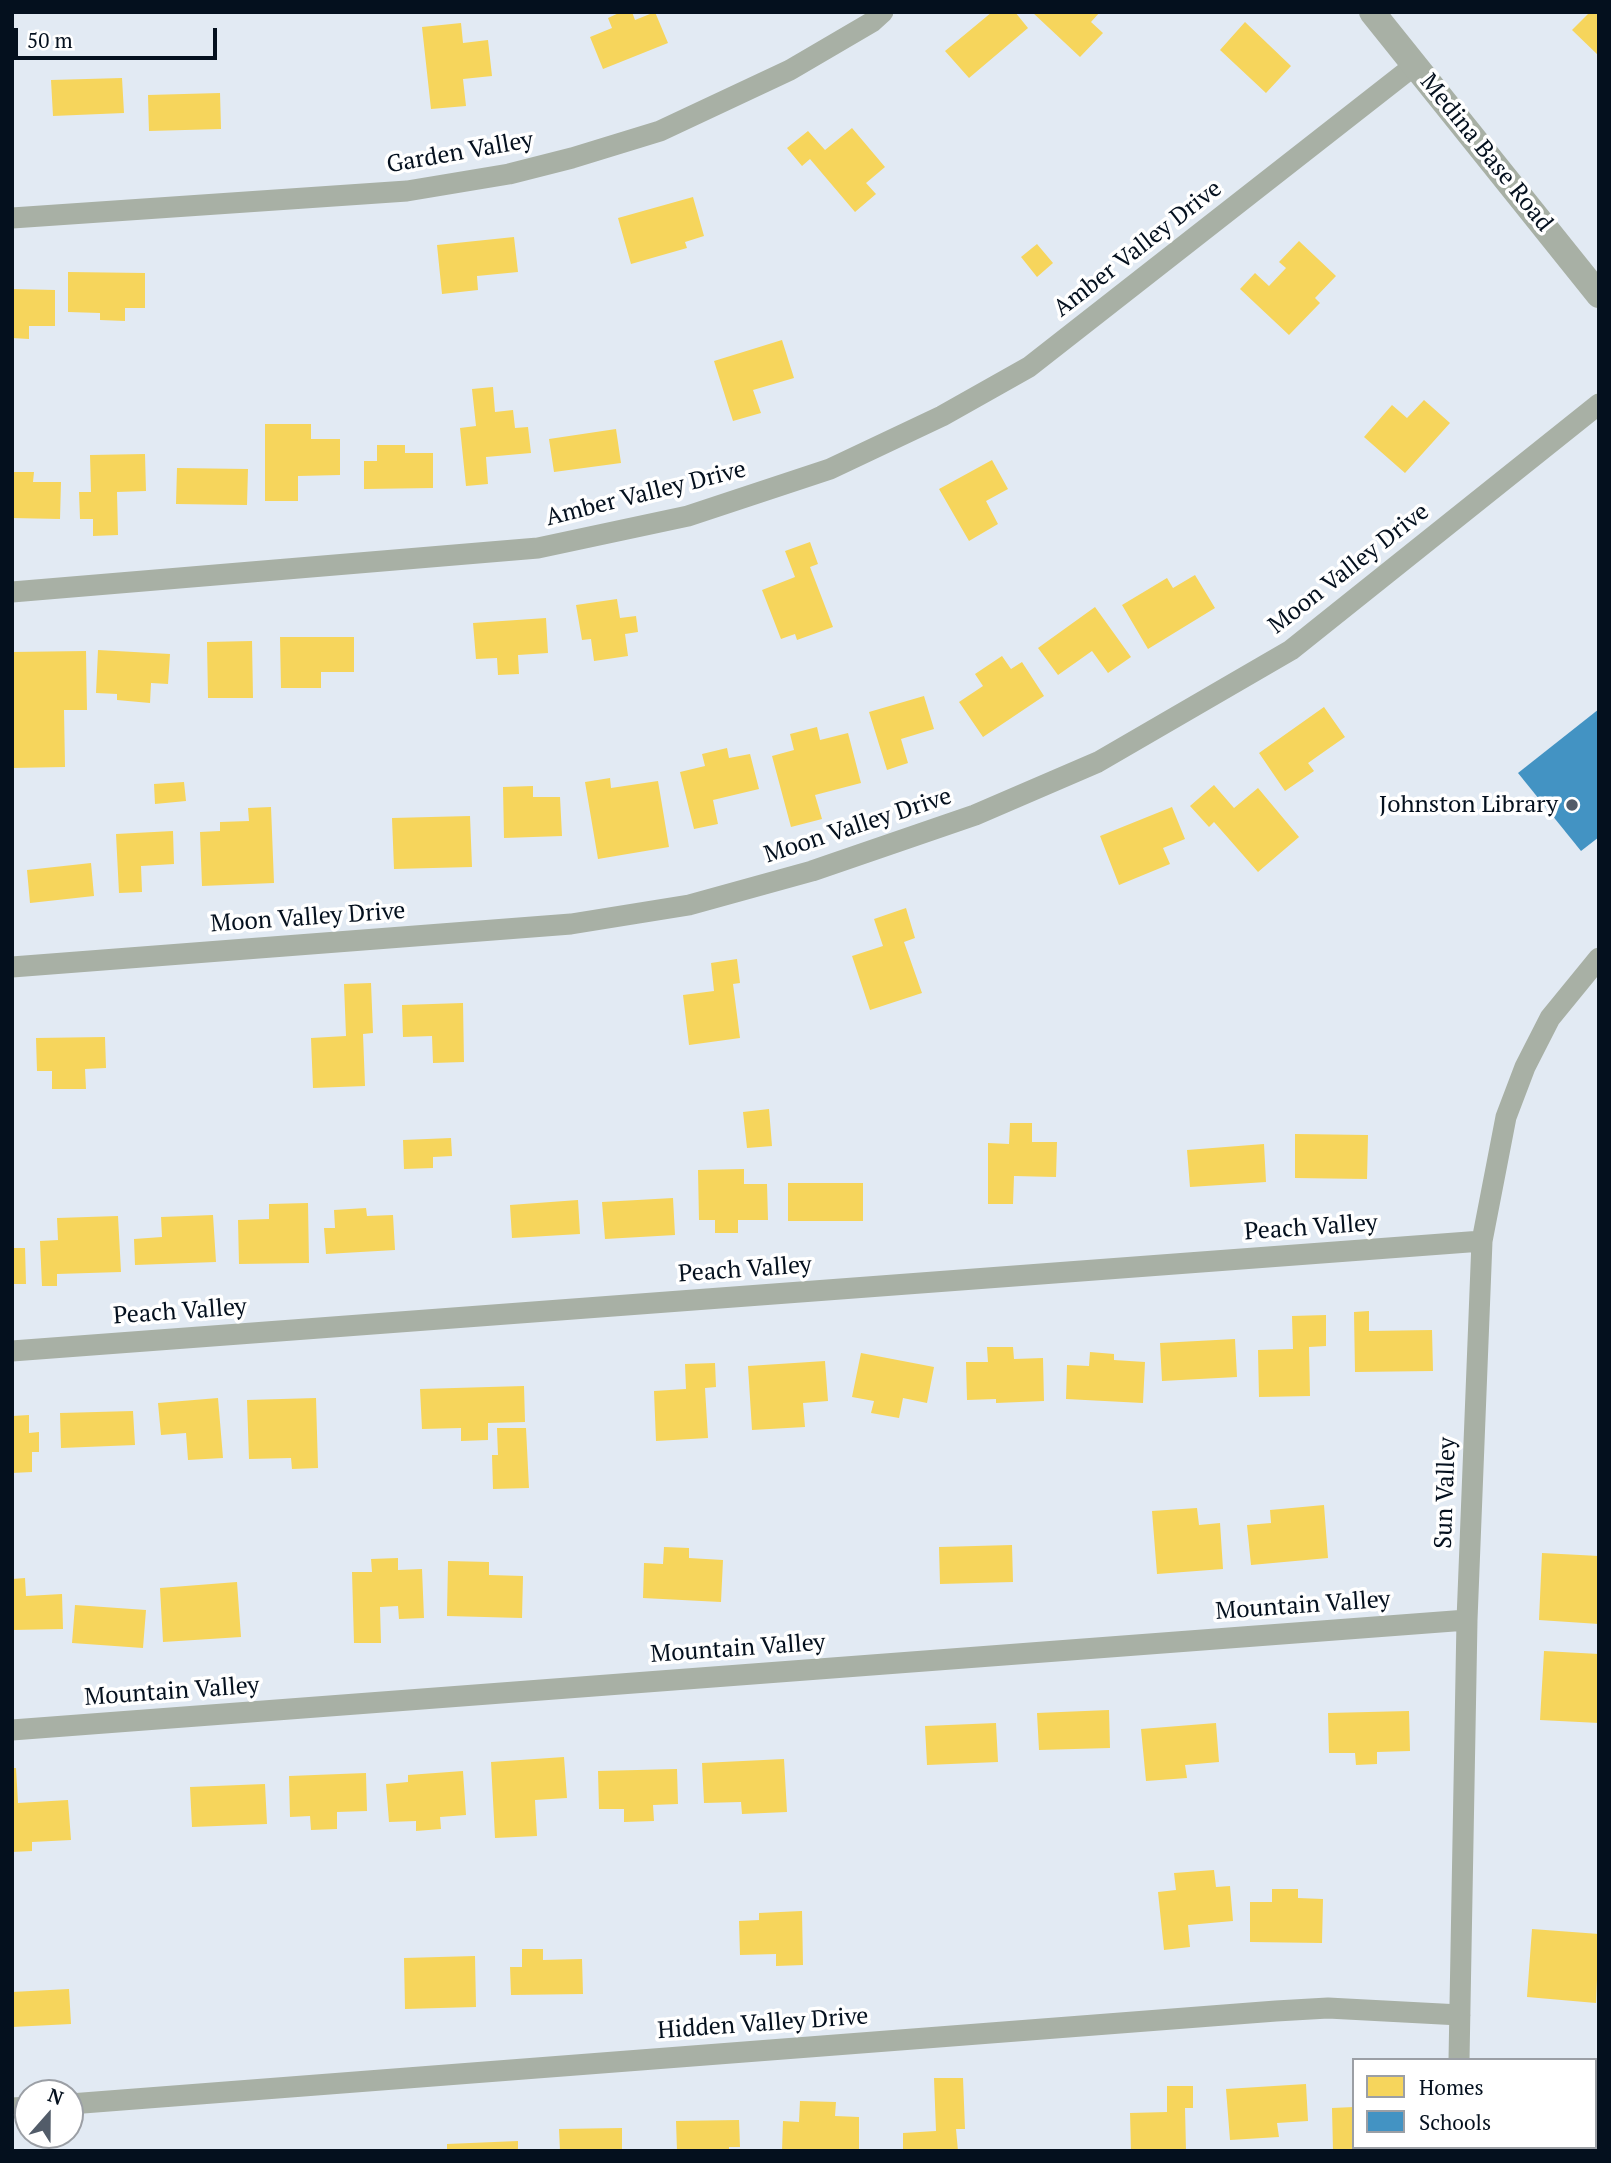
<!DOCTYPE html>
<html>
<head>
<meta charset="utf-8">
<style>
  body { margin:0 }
  #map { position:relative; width:1611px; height:2163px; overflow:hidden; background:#e2eaf3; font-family:"PT Serif",serif }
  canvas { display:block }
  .frame { position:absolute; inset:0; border:14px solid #04101e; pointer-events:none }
  .legend { position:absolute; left:1352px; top:2058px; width:245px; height:91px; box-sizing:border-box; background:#fff; border:2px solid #9b9fa5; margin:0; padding:9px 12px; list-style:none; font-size:21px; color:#04101e }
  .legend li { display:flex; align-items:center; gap:14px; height:35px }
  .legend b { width:35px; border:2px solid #9b9fa5 }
  .north { position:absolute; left:14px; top:2079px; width:70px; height:70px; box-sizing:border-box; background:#fff; border:2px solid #9b9fa5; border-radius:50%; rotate:21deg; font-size:19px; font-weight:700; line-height:28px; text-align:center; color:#04101e }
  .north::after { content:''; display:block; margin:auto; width:24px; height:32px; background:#525c69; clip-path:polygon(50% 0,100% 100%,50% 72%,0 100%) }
  .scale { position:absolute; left:14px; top:28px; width:203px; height:32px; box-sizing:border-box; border:4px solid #04101e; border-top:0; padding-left:9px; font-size:21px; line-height:24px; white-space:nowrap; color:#04101e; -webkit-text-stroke:5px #fff; paint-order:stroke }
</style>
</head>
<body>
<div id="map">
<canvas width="1611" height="2163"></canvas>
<div class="frame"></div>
<ul class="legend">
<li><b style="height:19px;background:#f6d55c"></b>Homes</li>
<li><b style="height:19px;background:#4393c3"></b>Schools</li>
</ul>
<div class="north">N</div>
<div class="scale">50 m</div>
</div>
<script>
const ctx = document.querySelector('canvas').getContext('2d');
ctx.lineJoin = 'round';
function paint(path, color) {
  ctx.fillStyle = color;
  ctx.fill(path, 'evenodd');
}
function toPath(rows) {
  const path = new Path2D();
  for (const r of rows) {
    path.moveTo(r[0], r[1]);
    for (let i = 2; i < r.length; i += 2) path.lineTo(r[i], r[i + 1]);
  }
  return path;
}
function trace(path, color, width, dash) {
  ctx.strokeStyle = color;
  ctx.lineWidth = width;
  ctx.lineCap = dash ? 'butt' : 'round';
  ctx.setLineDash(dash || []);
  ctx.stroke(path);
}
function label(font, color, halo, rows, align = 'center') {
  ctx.font = font + ' "PT Serif",serif';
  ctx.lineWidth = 7;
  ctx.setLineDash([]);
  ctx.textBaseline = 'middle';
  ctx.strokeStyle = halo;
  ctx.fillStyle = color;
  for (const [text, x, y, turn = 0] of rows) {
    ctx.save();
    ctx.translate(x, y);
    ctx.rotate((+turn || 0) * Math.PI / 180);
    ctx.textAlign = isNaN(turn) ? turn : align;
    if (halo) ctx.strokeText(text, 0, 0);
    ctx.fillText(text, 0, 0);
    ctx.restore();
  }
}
paint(toPath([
  [621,12,632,12,635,20,655,12,668,43,603,69,590,37,612,28,608,18],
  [992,12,1015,12,1028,28,969,78,945,51],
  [1032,12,1100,12,1091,22,1103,33,1080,57],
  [1590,12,1599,12,1599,56,1572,30],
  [1245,22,1291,66,1266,93,1220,50],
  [461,23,463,43,488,40,492,76,463,79,466,106,431,109,422,27],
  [122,78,124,113,53,116,51,80],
  [220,93,221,129,149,131,148,95],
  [852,128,885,167,866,183,876,194,855,212,810,159,802,166,787,148,808,131,825,150],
  [693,197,704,236,685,242,687,248,631,264,618,218],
  [514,237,518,272,477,276,478,290,442,294,437,245],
  [1299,241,1336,276,1315,298,1320,303,1289,335,1240,289,1255,273,1269,286,1286,268,1279,262],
  [1037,244,1053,263,1037,277,1021,257],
  [68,272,145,273,145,308,125,308,125,321,100,320,100,313,68,312],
  [12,289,55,290,55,326,29,326,29,339,12,338],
  [782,340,794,378,753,390,761,413,733,421,714,361],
  [493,387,495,412,513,410,515,428,528,427,531,453,486,457,488,484,466,486,460,428,476,426,472,389],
  [1424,400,1450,423,1405,473,1364,437,1392,405,1407,418],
  [265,424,311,424,311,439,340,439,340,475,298,476,298,501,265,501],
  [616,429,621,463,554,472,549,439],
  [377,445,405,445,405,453,433,453,433,488,364,489,364,461,377,461],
  [145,454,146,491,117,492,118,535,93,536,93,519,80,519,79,492,91,492,90,455],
  [992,460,1008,489,986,501,998,524,969,541,939,489],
  [177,468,248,469,247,505,176,504],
  [12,472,34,472,33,482,61,482,60,519,12,518],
  [810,542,818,564,810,567,833,627,797,640,795,634,781,639,762,590,795,577,785,551],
  [1195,575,1215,608,1148,649,1122,605,1167,578,1173,588],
  [617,599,620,618,636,616,638,632,625,634,628,656,594,661,591,639,582,640,576,605],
  [1095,607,1131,657,1108,673,1092,651,1058,675,1038,648],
  [546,618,548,653,518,655,519,674,498,675,497,658,476,659,473,623],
  [280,637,354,637,354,672,321,672,321,688,281,688],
  [252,641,253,698,208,698,207,642],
  [98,650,170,654,168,684,151,683,150,703,117,700,117,694,96,693],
  [86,651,87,710,64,710,65,767,12,768,12,652],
  [1002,656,1011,669,1022,662,1044,696,983,737,959,702,983,686,975,674],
  [924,696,934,729,901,739,908,763,887,770,869,712],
  [1324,707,1345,737,1308,763,1314,771,1285,791,1259,753],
  [817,727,820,740,848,733,861,783,815,795,822,819,791,827,772,756,794,750,790,734],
  [727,748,729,758,750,754,759,789,713,800,718,824,694,829,680,772,705,766,702,754],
  [610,778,611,788,658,781,669,847,598,859,585,782],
  [184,782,186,801,155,804,154,784],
  [1214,785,1234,808,1258,788,1299,837,1258,872,1214,822,1209,827,1190,806],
  [533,786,533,797,560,797,562,836,504,838,503,787],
  [271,807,274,883,202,886,200,832,220,831,220,822,249,821,248,808],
  [1172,807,1185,839,1163,848,1170,864,1119,885,1100,836],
  [470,816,472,867,394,869,392,818],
  [173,831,174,864,141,866,142,892,119,893,116,834],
  [91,863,94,896,30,903,27,870],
  [906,908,915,938,904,942,922,993,870,1010,852,956,883,946,874,919],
  [737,959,740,983,733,984,740,1038,689,1045,683,995,714,991,711,963],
  [371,983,373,1033,363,1034,365,1086,313,1088,311,1038,346,1036,344,984],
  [463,1003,464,1062,433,1063,432,1036,403,1037,402,1005],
  [105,1037,106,1068,85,1069,86,1089,52,1089,52,1071,37,1071,36,1038],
  [769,1109,772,1146,747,1148,743,1112],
  [1010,1123,1032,1123,1032,1142,1057,1142,1056,1177,1014,1176,1013,1204,988,1204,988,1143,1009,1144],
  [1295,1134,1368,1135,1367,1179,1295,1178],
  [451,1138,452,1156,433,1157,433,1168,404,1169,403,1140],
  [1264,1144,1266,1182,1190,1187,1187,1150],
  [744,1169,744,1184,767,1184,768,1220,738,1220,738,1233,715,1233,715,1220,699,1220,698,1170],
  [788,1183,863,1183,863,1221,788,1221],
  [673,1198,675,1235,605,1239,602,1202],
  [578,1200,580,1234,512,1238,510,1205],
  [308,1203,309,1263,239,1264,238,1220,269,1219,269,1204],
  [366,1208,367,1216,393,1215,395,1250,326,1254,324,1228,335,1228,334,1210],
  [213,1215,216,1262,135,1265,134,1239,162,1237,161,1217],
  [118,1216,121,1272,57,1274,57,1286,42,1286,40,1241,58,1240,57,1218],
  [12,1248,25,1248,26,1284,12,1284],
  [1369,1311,1369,1331,1432,1330,1433,1371,1355,1372,1354,1312],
  [1326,1315,1326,1346,1309,1347,1310,1396,1259,1397,1258,1350,1293,1349,1292,1316],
  [1235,1339,1237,1377,1162,1381,1160,1343],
  [987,1347,1013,1347,1014,1359,1043,1358,1044,1401,996,1403,996,1399,967,1400,966,1362,988,1362],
  [1090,1352,1114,1354,1114,1360,1145,1362,1143,1403,1066,1399,1067,1365,1089,1366],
  [861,1353,934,1367,927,1403,903,1398,899,1418,871,1413,874,1401,852,1397],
  [825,1361,828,1401,803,1403,805,1427,752,1430,748,1366],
  [715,1363,716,1387,705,1388,708,1438,656,1441,654,1391,686,1389,685,1364],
  [524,1386,525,1422,488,1423,488,1440,461,1441,461,1428,422,1429,420,1389],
  [218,1398,223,1458,188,1460,186,1433,161,1435,158,1403],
  [316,1398,318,1468,292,1469,291,1458,249,1459,247,1400],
  [133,1411,135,1445,61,1448,60,1413],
  [29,1415,29,1433,39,1432,39,1452,32,1452,32,1472,12,1473,12,1416],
  [497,1428,526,1428,529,1488,493,1489,492,1455,498,1455],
  [1324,1505,1328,1558,1251,1565,1247,1525,1271,1523,1270,1510],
  [1197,1508,1199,1525,1220,1523,1223,1569,1157,1574,1152,1511],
  [1012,1545,1013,1582,940,1584,939,1547],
  [664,1547,689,1548,689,1558,723,1560,721,1602,643,1598,644,1563,663,1564],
  [1542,1553,1599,1556,1599,1624,1539,1620],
  [398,1558,398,1570,422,1569,424,1618,399,1619,398,1606,380,1607,381,1643,354,1643,352,1572,372,1572,371,1559],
  [448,1561,489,1562,489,1575,523,1576,522,1618,447,1616],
  [25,1578,26,1596,62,1594,63,1629,12,1630,12,1579],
  [237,1582,241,1637,163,1642,160,1588],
  [75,1605,146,1610,143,1648,72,1643],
  [1544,1651,1599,1654,1599,1723,1540,1720],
  [1109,1710,1110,1748,1039,1750,1037,1713],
  [1409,1711,1410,1751,1377,1752,1377,1764,1356,1765,1355,1753,1329,1753,1328,1713],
  [996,1723,998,1762,927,1765,925,1726],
  [1216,1723,1219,1762,1185,1765,1187,1778,1146,1781,1141,1729],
  [564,1757,567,1798,535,1800,537,1836,495,1838,491,1762],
  [784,1759,787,1812,742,1814,741,1802,704,1803,702,1763],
  [12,1768,16,1768,18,1803,68,1800,71,1840,32,1842,32,1851,12,1852],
  [677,1769,678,1804,653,1805,654,1821,624,1822,624,1809,599,1809,598,1771],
  [463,1771,466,1815,440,1817,441,1829,416,1831,416,1821,389,1822,386,1784,408,1782,408,1775],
  [366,1773,367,1811,337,1812,337,1829,311,1830,310,1816,290,1817,289,1776],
  [265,1784,267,1824,192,1827,190,1787],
  [1214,1870,1216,1887,1230,1886,1233,1921,1188,1925,1190,1947,1164,1950,1158,1892,1176,1890,1174,1873],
  [1272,1889,1298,1889,1298,1898,1323,1899,1322,1943,1250,1942,1250,1902,1272,1902],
  [802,1911,803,1965,776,1966,776,1954,740,1955,739,1921,759,1920,759,1913],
  [1532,1929,1599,1934,1596,2003,1527,1997],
  [522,1949,543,1949,543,1960,582,1959,583,1994,511,1995,510,1967,522,1967],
  [475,1956,476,2007,405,2009,404,1958],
  [69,1989,71,2024,12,2027,12,1992],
  [934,2078,963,2078,965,2129,956,2129,958,2151,903,2151,903,2133,936,2131],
  [1306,2084,1308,2121,1277,2123,1279,2137,1230,2140,1226,2089],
  [1167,2086,1193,2086,1193,2108,1185,2108,1186,2151,1131,2151,1130,2113,1167,2112],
  [800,2101,836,2102,835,2116,859,2117,859,2151,782,2151,783,2121,799,2122],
  [1354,2107,1354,2147,1385,2147,1385,2151,1333,2151,1332,2108],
  [739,2120,740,2147,729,2147,729,2151,677,2151,676,2121],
  [622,2128,622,2151,560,2151,559,2129],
  [518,2141,518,2151,447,2151,447,2144],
  [1527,2147,1594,2147,1594,2151,1527,2151]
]), '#f6d55c');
paint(toPath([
  [1599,709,1599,837,1581,851,1518,773]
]), '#4393c3');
trace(toPath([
  [12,218,407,191,509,174,572,158,660,131,790,70,872,22,883,12],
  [12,592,538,548,688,516,830,469,942,416,1029,367,1415,65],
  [12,967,571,924,689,905,812,871,975,815,1098,762,1291,650,1599,404],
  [12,1351,1482,1241],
  [12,1730,1467,1620],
  [1459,2060,1467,1620,1482,1241,1506,1117,1525,1067,1550,1018,1599,958],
  [70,2104,1276,2011,1328,2008,1460,2015],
  [12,2108,28,2107],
  [1458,2151,1458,2147]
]), '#a8b0a5', 21);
trace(toPath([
  [1372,12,1599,295]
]), '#a8b0a5', 26);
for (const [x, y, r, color] of [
  [1572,805,7,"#525c69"]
]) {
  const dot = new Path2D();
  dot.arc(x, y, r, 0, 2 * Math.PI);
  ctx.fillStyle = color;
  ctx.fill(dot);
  trace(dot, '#fff', 2.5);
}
label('24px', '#04101e', '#fff', [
  ["Garden Valley",460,153,-10],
  ["Medina Base Road",1486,153,51],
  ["Amber Valley Drive",1138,249,-38],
  ["Amber Valley Drive",646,494,-14],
  ["Moon Valley Drive",1349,569,-38],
  ["Moon Valley Drive",858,826,-18],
  ["Moon Valley Drive",308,918,-4],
  ["Peach Valley",1311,1228,-4],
  ["Peach Valley",745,1270,-4],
  ["Peach Valley",180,1312,-4],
  ["Sun Valley",1446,1493,-88],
  ["Mountain Valley",1303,1606,-4],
  ["Mountain Valley",738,1649,-4],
  ["Mountain Valley",172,1692,-4],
  ["Hidden Valley Drive",763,2024,-4]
]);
label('24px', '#04101e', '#fff', [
  ["Johnston Library",1558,805]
], 'right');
</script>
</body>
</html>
